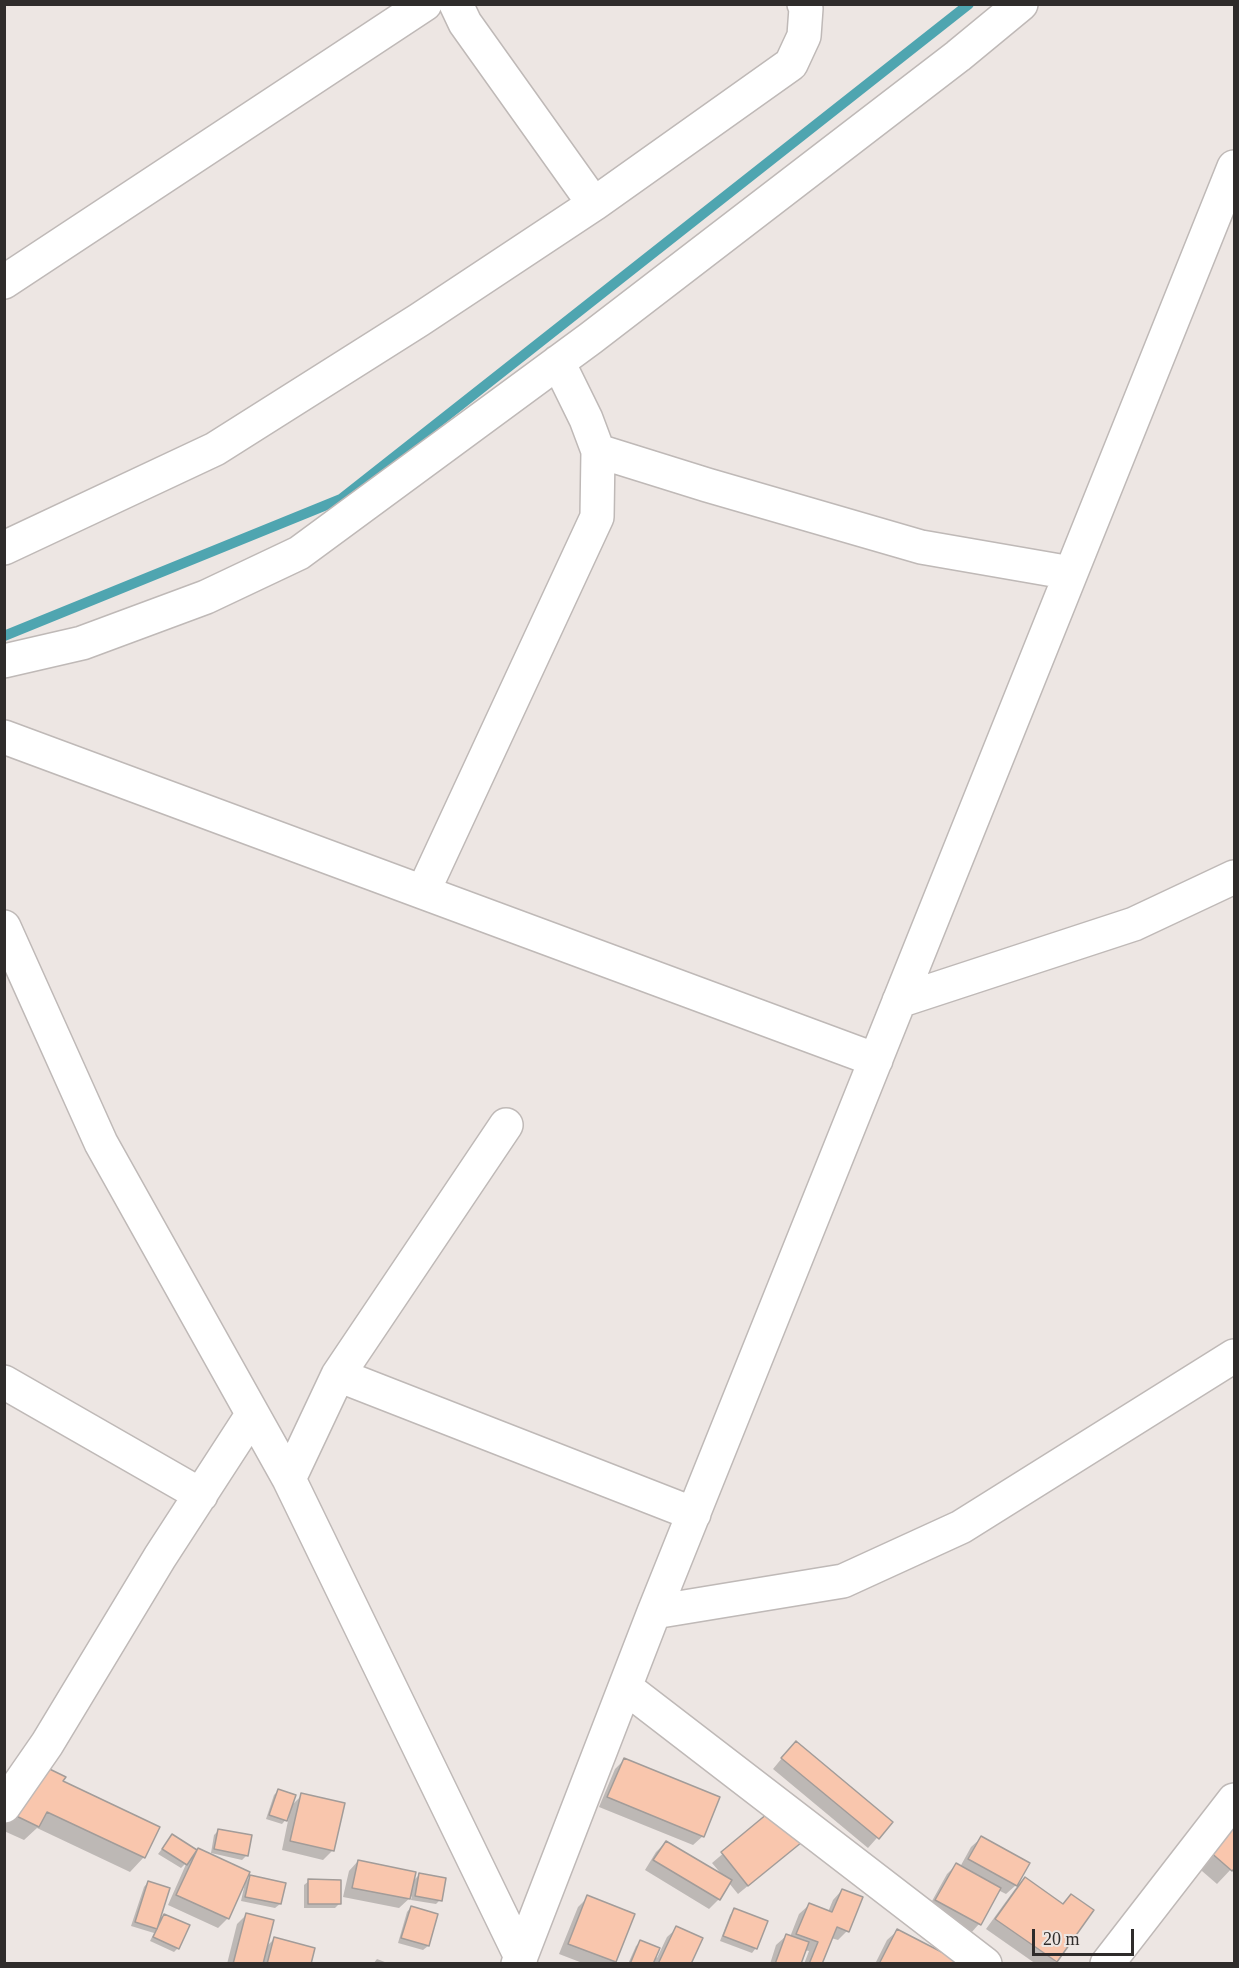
<!DOCTYPE html>
<html>
<head>
<meta charset="utf-8">
<style>
  body { margin:0 }
  #map { position:relative; width:1239px; height:1968px; overflow:hidden; background:#ede6e3; font-family:Georgia,serif }
  canvas { display:block }
  .frame { position:absolute; inset:0; border:6px solid #2f2c2b; pointer-events:none }
  .scale { position:absolute; left:1032px; top:1929px; width:102px; height:27px; box-sizing:border-box; border:3px solid #2f2c2b; border-top:0; padding-left:8px; font-size:18px; line-height:21px; white-space:nowrap; color:#2f2c2b; -webkit-text-stroke:4px #ede6e3; paint-order:stroke }
</style>
</head>
<body>
<div id="map">
<canvas width="1239" height="1968"></canvas>
<div class="frame"></div>
<div class="scale">20 m</div>
</div>
<script>
const ctx = document.querySelector('canvas').getContext('2d');
ctx.lineJoin = 'round';
function paint(path, color) {
  ctx.fillStyle = color;
  ctx.fill(path, 'evenodd');
}
function toPath(rows) {
  const path = new Path2D();
  for (const r of rows) {
    path.moveTo(r[0], r[1]);
    for (let i = 2; i < r.length; i += 2) path.lineTo(r[i], r[i + 1]);
  }
  return path;
}
function trace(path, color, width, dash) {
  ctx.strokeStyle = color;
  ctx.lineWidth = width;
  ctx.lineCap = dash ? 'butt' : 'round';
  ctx.setLineDash(dash || []);
  ctx.stroke(path);
}
paint(toPath([
  [787,1752,891,1822,868,1848,773,1769],
  [624,1760,703,1836,693,1845,599,1807,615,1769],
  [61,1782,144,1857,130,1872,37,1828,24,1840,4,1831,4,1807],
  [278,1791,291,1806,302,1795,332,1851,323,1860,282,1850,289,1816,282,1824,266,1819,274,1795],
  [1234,1792,1234,1866,1217,1884,1180,1852],
  [779,1806,795,1847,738,1894,729,1883,719,1899,709,1909,645,1870,656,1852,666,1842,723,1876,712,1863],
  [219,1830,247,1855,242,1860,211,1853,214,1835],
  [172,1836,244,1883,250,1877,280,1904,275,1908,241,1901,245,1883,244,1883,228,1918,218,1928,168,1905,187,1862,181,1868,158,1854],
  [981,1838,1028,1864,1015,1886,1006,1894,998,1890,979,1924,970,1934,927,1910,947,1874,957,1864,960,1867,971,1847],
  [358,1861,412,1882,419,1875,440,1900,436,1904,411,1900,412,1896,399,1908,343,1897,349,1871],
  [1025,1879,1061,1905,1071,1896,1092,1911,1053,1964,1036,1964,986,1929,1015,1889],
  [309,1881,339,1904,335,1908,304,1908,304,1885],
  [148,1882,157,1923,164,1915,178,1948,174,1952,150,1941,154,1933,131,1926,144,1887],
  [842,1890,847,1931,838,1940,831,1938,821,1964,804,1964,809,1951,804,1950,799,1964,770,1964,776,1945,786,1936,790,1937,799,1914,809,1905,828,1912,833,1900],
  [588,1897,615,1961,613,1964,585,1964,559,1954,578,1907],
  [411,1907,437,1915,428,1946,423,1950,398,1943,407,1912],
  [734,1910,756,1948,752,1953,720,1941,730,1915],
  [246,1915,265,1948,274,1939,310,1964,227,1964,237,1924],
  [677,1928,689,1964,628,1964,636,1946,641,1941,657,1958,667,1937],
  [897,1931,958,1964,875,1964,887,1940],
  [377,1959,390,1964,373,1964]
]), '#0003');
trace(toPath([
  [4,636,341,499,969,4]
]), '#4fa5b0', 10);
const building = toPath([
  [796,1741,893,1822,879,1839,781,1758,796,1741],
  [624,1758,720,1797,704,1837,607,1797,624,1758],
  [33,1761,66,1777,63,1781,160,1827,145,1858,47,1812,39,1827,8,1812,33,1761],
  [278,1789,296,1795,287,1821,269,1815,278,1789],
  [1234,1790,1234,1869,1232,1871,1193,1837,1234,1790],
  [301,1793,345,1803,334,1851,290,1841,301,1793],
  [779,1804,807,1838,748,1886,721,1852,779,1804],
  [218,1829,252,1835,248,1856,214,1849,218,1829],
  [172,1834,197,1850,187,1865,162,1849,172,1834],
  [981,1836,1030,1863,1017,1886,968,1859,981,1836],
  [666,1841,732,1880,720,1900,653,1860,666,1841],
  [198,1848,250,1872,229,1919,176,1895,198,1848],
  [358,1860,416,1872,410,1899,352,1888,358,1860],
  [956,1863,1001,1888,981,1925,935,1900,956,1863],
  [419,1873,446,1878,442,1901,415,1896,419,1873],
  [250,1875,286,1883,281,1904,245,1897,250,1875],
  [1025,1877,1063,1904,1071,1894,1094,1910,1057,1962,995,1919,1025,1877],
  [308,1879,341,1880,341,1904,308,1904,308,1879],
  [148,1881,170,1888,157,1929,135,1922,148,1881],
  [842,1889,863,1897,849,1932,837,1927,822,1964,809,1964,818,1942,796,1934,809,1903,832,1912,842,1889],
  [587,1895,635,1914,616,1962,568,1944,587,1895],
  [411,1906,438,1914,429,1946,401,1938,411,1906],
  [734,1908,768,1921,757,1949,723,1936,734,1908],
  [246,1913,274,1920,263,1964,233,1964,246,1913],
  [164,1914,190,1925,179,1949,153,1937,164,1914],
  [676,1926,703,1938,691,1964,658,1964,676,1926],
  [897,1929,961,1962,960,1964,879,1964,897,1929],
  [786,1934,809,1942,801,1964,775,1964,786,1934],
  [274,1937,315,1948,311,1964,267,1964,274,1937],
  [640,1940,660,1948,653,1964,630,1964,640,1940]
]);
paint(building, '#f9c6ad');
trace(building, '#a29c99', 1.5);
const minor = toPath([
  [456,4,465,23,594,204],
  [4,282,425,4],
  [598,451,707,485,921,547,1071,573],
  [4,548,215,449,419,320,594,204,791,64,804,36,806,8,804,4],
  [4,661,82,643,206,597,299,553,591,338,958,56,1021,4],
  [4,737,876,1060],
  [423,892,597,517,598,451,586,419,558,362],
  [4,927,101,1143,289,1479,521,1957],
  [899,1001,1134,924,1234,877],
  [338,1375,694,1514],
  [4,1382,201,1495],
  [289,1479,338,1375,506,1125],
  [654,1612,843,1581,961,1527,1234,1356],
  [625,1687,985,1964],
  [4,1806,47,1744,160,1557,252,1415],
  [518,1964,654,1612,1234,167],
  [1107,1964,1234,1800]
]);
trace(minor, '#bfb9b7', 36);
trace(minor, '#fff', 33);
</script>
</body>
</html>
